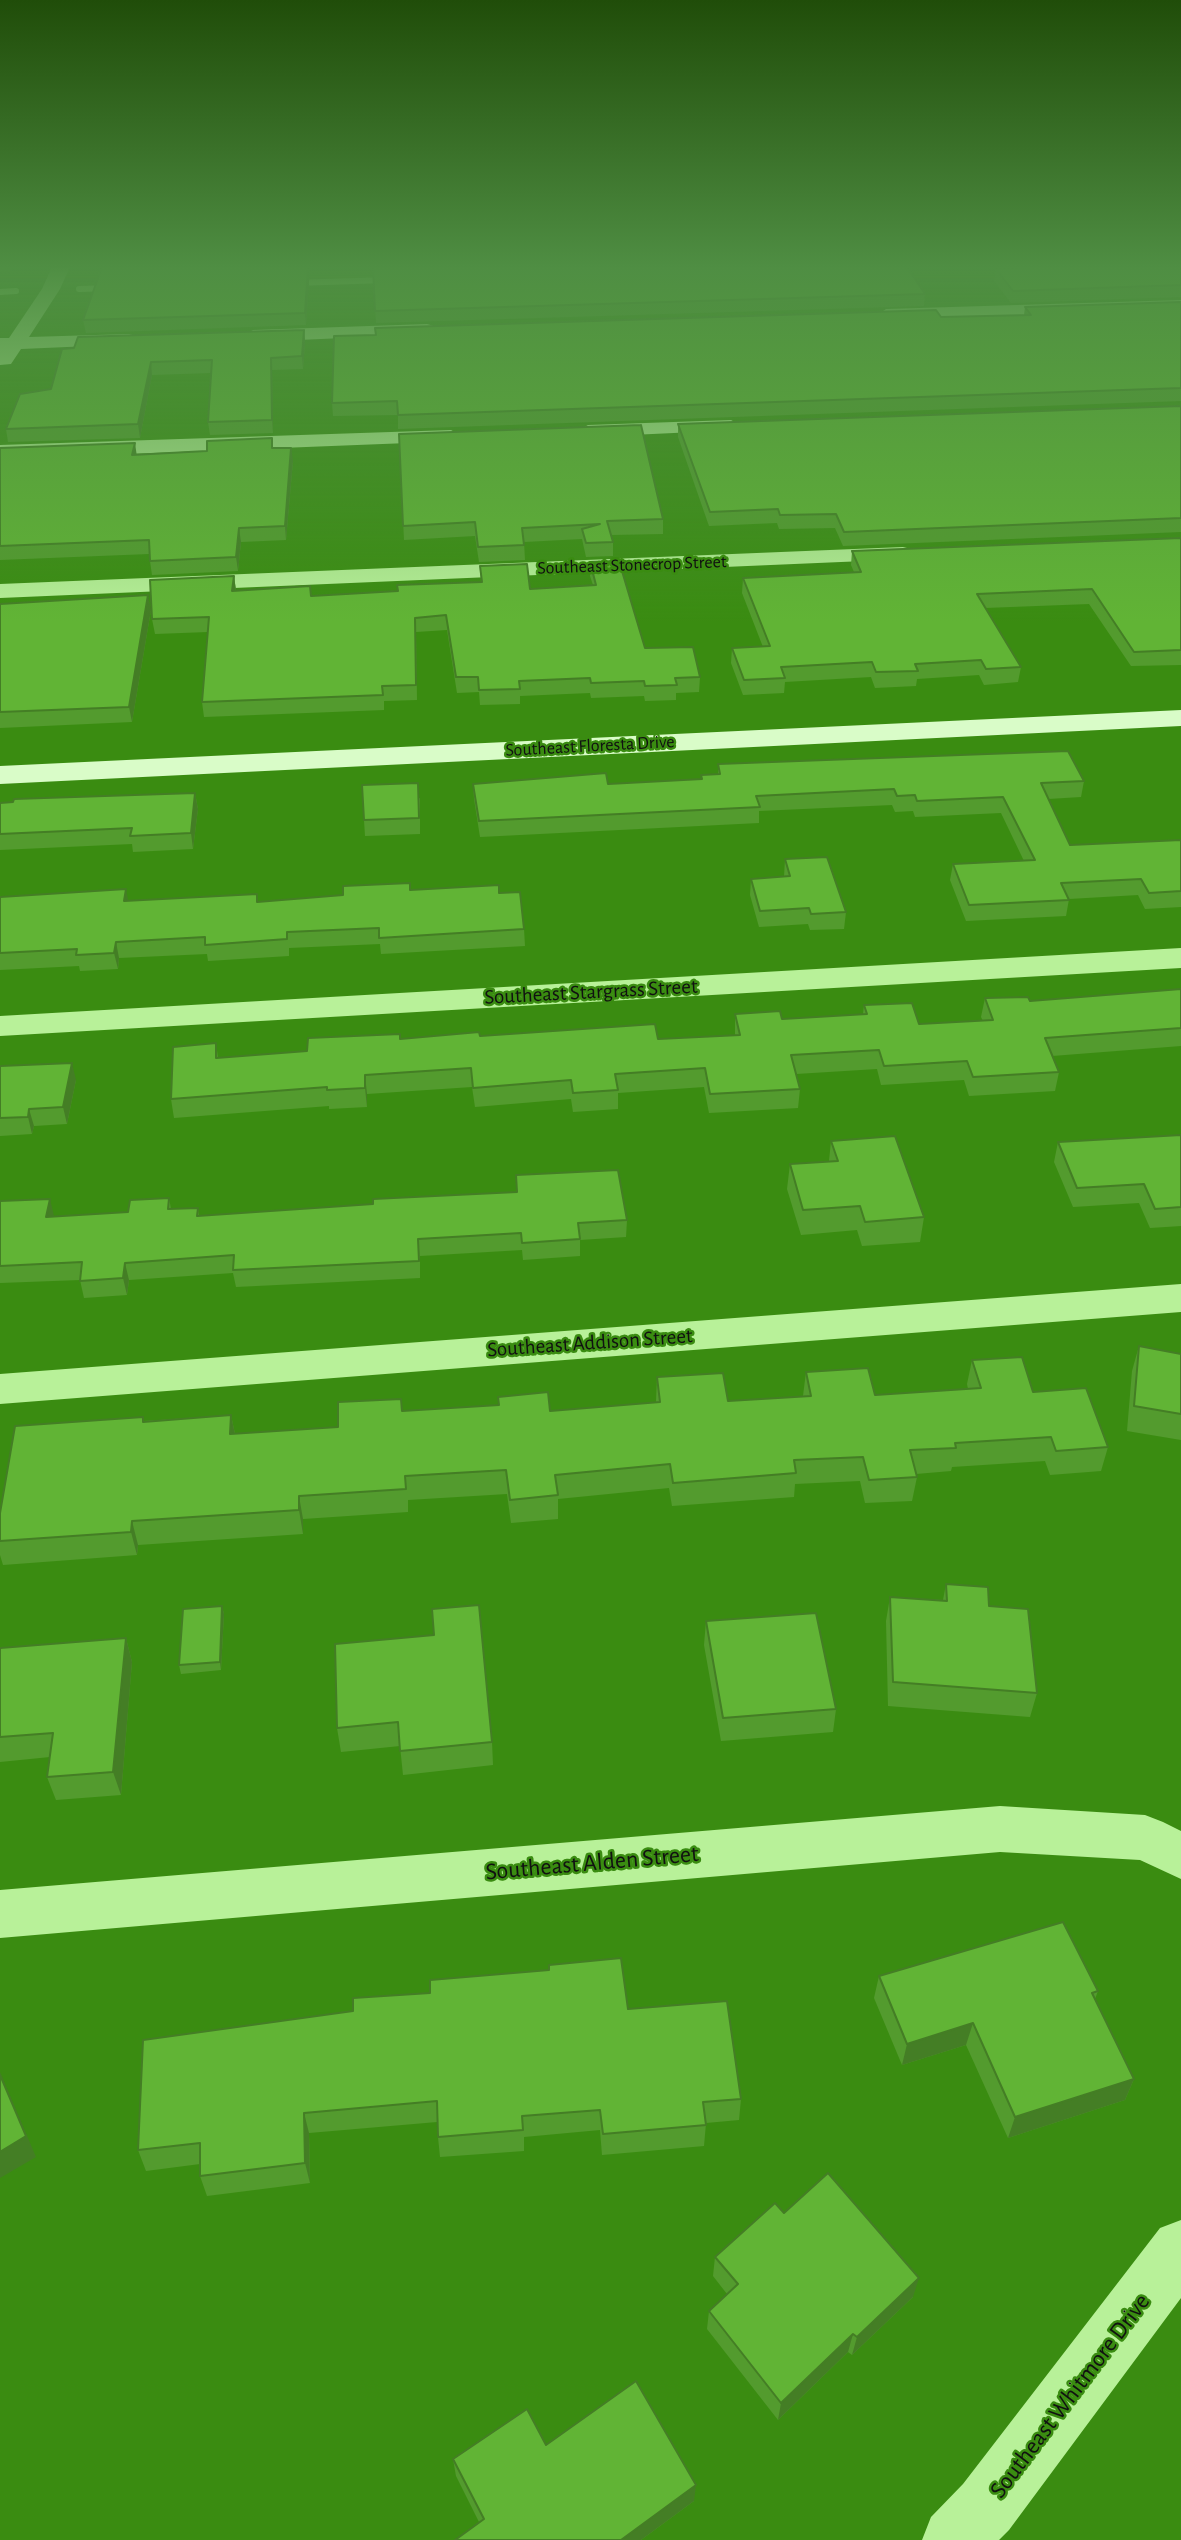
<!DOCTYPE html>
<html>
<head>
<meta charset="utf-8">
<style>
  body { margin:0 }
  canvas { display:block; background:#3a8c11 }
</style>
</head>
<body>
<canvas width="1181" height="2540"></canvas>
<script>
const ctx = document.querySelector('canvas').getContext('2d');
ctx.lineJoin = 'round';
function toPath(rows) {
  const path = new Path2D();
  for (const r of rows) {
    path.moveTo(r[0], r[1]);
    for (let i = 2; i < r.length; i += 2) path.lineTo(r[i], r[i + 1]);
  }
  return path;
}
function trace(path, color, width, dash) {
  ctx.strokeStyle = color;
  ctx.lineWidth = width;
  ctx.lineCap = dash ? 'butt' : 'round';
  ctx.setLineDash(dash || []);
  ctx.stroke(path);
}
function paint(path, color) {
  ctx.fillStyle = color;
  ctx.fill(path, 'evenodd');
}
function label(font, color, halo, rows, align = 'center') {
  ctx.font = font + ' "Alegreya Sans",sans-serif';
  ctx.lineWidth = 5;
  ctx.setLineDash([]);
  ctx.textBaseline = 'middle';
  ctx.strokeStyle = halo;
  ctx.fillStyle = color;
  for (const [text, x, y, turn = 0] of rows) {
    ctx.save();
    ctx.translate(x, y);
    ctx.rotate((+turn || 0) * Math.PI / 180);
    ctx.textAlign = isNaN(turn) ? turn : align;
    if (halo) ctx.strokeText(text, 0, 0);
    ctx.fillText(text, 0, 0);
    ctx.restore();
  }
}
trace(toPath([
  [294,283,387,280],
  [79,289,111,288],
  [0,292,16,291]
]), '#b1f58b', 6);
paint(toPath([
  [52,267,70,267,60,289,29,337,129,334,136,336,139,340,136,344,21,349,11,364,0,365,0,338,9,338,42,289,52,267],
  [1181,300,1181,312,886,321,877,315,886,309,1181,300],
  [427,324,434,326,437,330,434,334,253,342,243,336,253,330,427,324],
  [731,420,742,426,738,430,588,437,577,431,588,425,731,420],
  [451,430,462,436,459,441,0,459,0,445,451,430],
  [903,547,911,549,915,554,911,559,0,598,0,584,903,547],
  [1181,948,1181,968,0,1036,0,1016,1181,948],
  [1181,1284,1181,1312,0,1404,0,1374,1181,1284],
  [1000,1806,1145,1815,1163,1822,1181,1831,1181,1879,1140,1860,1000,1852,0,1938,0,1890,1000,1806],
  [1181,2220,1181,2298,1009,2530,999,2540,922,2540,931,2517,963,2484,1160,2228,1181,2220]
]), '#b8f199');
paint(toPath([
  [1181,710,1181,726,0,784,0,766,1181,710]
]), '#d9fcc8');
paint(toPath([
  [0,267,12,267,10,271,0,271],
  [310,267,306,325,86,333,83,320],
  [373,267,925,294,924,306,376,323],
  [1181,267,1181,297,1011,303,994,281,996,269],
  [1181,302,1181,401,398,429,398,415,333,416,332,403,941,317,1024,315,1025,307],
  [304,330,305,343,303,369,272,370,273,433,210,435,208,422,211,373,152,375,140,438,8,442,6,429,51,389,74,348],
  [1181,406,1181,532,843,546,835,528,779,529,777,523,709,526,678,437,678,424],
  [399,434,663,519,663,534,611,535,613,542,613,556,586,557,582,539,524,542,525,560,479,562,475,536,404,540],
  [0,448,136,455,273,448,293,461,286,540,241,542,238,571,152,575,149,554,0,560],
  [1181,538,1181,665,1131,666,1089,604,985,608,1021,667,1018,682,984,685,979,675,917,679,916,686,875,688,871,677,785,682,784,693,743,695,731,663,732,648,763,647,742,593,743,578,854,572,851,565,852,551],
  [590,562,645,648,700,677,699,692,676,693,676,700,645,701,644,696,591,698,590,693,520,696,520,704,480,705,479,692,457,693,447,630,416,632,417,700,384,701,384,710,204,717,202,702,208,632,155,634,152,619,234,576,236,590,311,596,398,591,481,582,480,566,530,589,593,585,590,576],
  [0,604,151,610,132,722,0,728],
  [718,764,1084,781,1081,797,1048,799,1070,845,1181,840,1181,907,1145,909,1138,895,1069,899,1066,916,966,921,950,880,953,864,1024,861,1001,813,915,817,913,811,895,812,892,805,759,811,759,823,480,837,474,799,473,784,608,784,701,779,701,775,718,774],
  [195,793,198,809,193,849,133,852,132,844,0,850,0,803],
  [420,798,420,834,365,836,364,820],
  [785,859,846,912,844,929,810,930,808,924,759,927,750,895,751,879,784,877],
  [411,890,499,893,524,929,525,946,381,954,380,944,289,948,289,956,208,961,207,954,119,958,118,969,80,971,79,966,0,970,0,897,128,901,257,894,258,902],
  [1181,989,1181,1046,1052,1056,1059,1072,1055,1091,969,1096,964,1080,881,1085,877,1069,796,1074,800,1089,798,1108,709,1113,704,1087,618,1093,618,1109,573,1112,571,1099,475,1107,472,1087,367,1094,367,1107,329,1109,329,1106,174,1118,171,1099,216,1043,218,1058,307,1051,400,1039,480,1036,658,1039,735,1036,735,1014,782,1019,863,1014,864,1005,919,1024,983,1021,981,1017,985,998,1030,1001],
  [0,1066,76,1080,67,1124,34,1126,32,1134,0,1136],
  [1181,1135,1181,1226,1150,1228,1139,1203,1073,1207,1054,1162,1058,1142],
  [831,1141,924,1217,920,1242,862,1246,857,1230,801,1235,787,1189,790,1164,829,1161],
  [516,1175,627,1220,626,1237,580,1240,580,1256,523,1260,522,1250,420,1256,420,1278,236,1287,233,1273,129,1280,127,1295,84,1298,80,1280,0,1283,0,1201,54,1217,128,1212,169,1198,171,1209,198,1208,199,1216,373,1204,516,1192],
  [1139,1346,1181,1354,1181,1440,1127,1431,1132,1371],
  [972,1360,1033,1392,1108,1447,1101,1471,1050,1475,1045,1461,952,1467,951,1471,916,1474,917,1477,912,1501,865,1503,860,1481,795,1484,794,1497,672,1506,669,1488,558,1499,558,1519,511,1523,507,1494,408,1500,408,1512,303,1519,303,1534,138,1545,137,1555,3,1565,0,1555,0,1513,143,1417,144,1421,231,1415,235,1434,338,1427,402,1411,498,1405,498,1397,550,1411,656,1402,657,1377,728,1401,803,1396,806,1372,875,1395,968,1389,967,1384],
  [946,1584,989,1606,1037,1693,1030,1717,888,1706,886,1621,890,1597,943,1600],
  [222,1606,224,1614,221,1670,181,1674,179,1665],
  [706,1621,836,1709,833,1732,721,1741,704,1645],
  [434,1635,492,1742,493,1765,403,1775,400,1746,341,1752,337,1728],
  [126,1638,132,1662,121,1795,56,1800,47,1777,50,1757,0,1762,0,1648],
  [879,1976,1098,1991,1095,1999,1134,2079,1125,2100,1008,2138,966,2045,902,2065,874,1998],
  [628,2009,741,2099,739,2120,706,2123,704,2146,602,2155,600,2130,524,2137,524,2151,440,2157,438,2137,437,2122,309,2133,310,2183,207,2196,200,2176,200,2164,146,2171,138,2150],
  [784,2213,913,2297,852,2355,848,2352,778,2420,707,2329,709,2311,727,2294,713,2276,715,2257],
  [546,2445,694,2501,641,2540,455,2540,479,2522,456,2476,453,2459]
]), '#539b2e');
paint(toPath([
  [308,267,310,267,306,325,305,313],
  [304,330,305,343,303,369,302,356],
  [271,358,272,370,273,433,272,420],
  [151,362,152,375,140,438,138,424],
  [135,443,137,457,132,455],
  [291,448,293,461,286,540,285,526],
  [239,528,241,542,238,571,236,557],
  [234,576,236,591,232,591],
  [148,595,151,610,132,722,129,707],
  [195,793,198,809,193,849,191,833],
  [126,889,129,905,124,901],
  [116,942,119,958,118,969,114,953],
  [72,1063,76,1080,67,1124,63,1107],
  [365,1075,367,1094,367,1107,365,1088],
  [29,1109,34,1126,32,1134,28,1117],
  [50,1199,54,1216,51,1234,46,1217],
  [125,1263,129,1280,127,1295,123,1278],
  [231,1415,236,1439,230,1434],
  [299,1496,303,1519,303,1534,299,1510],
  [132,1521,138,1545,137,1555,131,1532],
  [222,1606,224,1614,221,1670,220,1662],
  [126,1638,132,1662,121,1795,113,1772],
  [973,2023,966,2045,902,2065,907,2044],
  [0,2072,36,2157,0,2178],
  [1134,2079,1125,2100,1008,2138,1015,2117],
  [304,2113,309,2133,310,2183,305,2163],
  [919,2278,913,2297,852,2355,857,2337],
  [853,2334,848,2352,778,2420,781,2403],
  [696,2485,694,2501,641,2540,621,2540]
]), '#447e25');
const building = toPath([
  [102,267,308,267,305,313,83,320,102,267],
  [373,267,907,267,925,294,375,311,373,267],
  [1037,267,1181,267,1181,285,1013,291,996,269,1037,267],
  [1181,302,1181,388,398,415,397,401,332,403,334,336,376,335,375,328,936,310,941,317,1031,315,1025,307,1181,302],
  [304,330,302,356,271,358,272,420,208,422,212,360,151,362,138,424,6,429,20,394,51,389,62,349,74,348,78,337,304,330],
  [1181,406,1181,518,844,532,836,514,780,515,778,509,710,512,678,424,1181,406],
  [641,425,663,519,607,521,613,542,586,543,582,529,600,524,522,528,524,545,478,547,475,522,403,526,399,434,641,425],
  [272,438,272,448,291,448,285,526,239,528,236,557,150,561,149,540,0,546,0,448,135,443,132,455,207,451,207,441,272,438],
  [1181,538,1181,650,1134,652,1092,589,977,594,1021,667,986,669,981,660,915,664,918,671,876,672,872,662,781,667,785,678,744,680,732,648,770,646,743,578,861,572,852,551,1181,538],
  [619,561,645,648,693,647,700,677,675,678,677,685,645,686,644,681,591,683,590,678,519,681,520,689,479,690,478,677,456,677,446,615,415,618,416,685,382,686,383,695,202,702,209,617,152,619,150,580,234,576,232,591,310,586,311,596,398,591,397,585,482,582,480,566,527,564,530,589,596,585,590,562,619,561],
  [148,595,129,707,0,712,0,604,148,595],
  [1068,751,1084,781,1041,783,1070,845,1181,840,1181,891,1149,893,1141,879,1061,883,1069,900,969,905,953,864,1035,860,1003,797,917,801,915,795,897,796,894,789,756,796,760,807,479,821,473,784,606,773,608,784,702,779,701,775,720,774,718,764,1068,751],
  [418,783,419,818,364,820,362,785,418,783],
  [195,793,191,833,130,836,132,828,0,834,0,803,13,802,14,799,195,793],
  [827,857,846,912,811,914,809,908,760,911,751,879,790,876,785,859,827,857],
  [410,883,410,890,499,885,499,893,520,892,524,929,379,938,379,928,287,932,287,939,205,945,205,937,116,942,114,953,76,955,77,949,0,953,0,897,126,889,124,901,257,894,257,902,343,895,343,886,410,883],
  [1181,989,1181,1028,1045,1038,1059,1072,973,1077,967,1061,884,1066,879,1050,791,1055,800,1089,710,1094,705,1068,615,1074,618,1090,573,1093,571,1080,473,1088,471,1068,365,1075,365,1088,327,1090,327,1087,171,1099,173,1047,216,1043,216,1058,307,1051,308,1038,400,1034,400,1039,479,1032,480,1036,655,1024,658,1039,740,1035,735,1014,780,1011,782,1019,867,1014,864,1005,912,1003,919,1024,993,1020,985,998,1028,997,1030,1001,1181,989],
  [72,1063,63,1107,29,1109,28,1117,0,1118,0,1066,72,1063],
  [1181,1135,1181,1207,1155,1209,1144,1184,1077,1188,1058,1142,1181,1135],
  [895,1136,924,1217,865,1222,860,1206,803,1210,790,1164,838,1161,831,1141,895,1136],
  [618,1170,627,1220,578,1223,580,1239,522,1243,521,1233,418,1239,419,1261,233,1270,234,1255,125,1263,123,1278,80,1281,82,1262,0,1266,0,1201,50,1199,46,1217,128,1212,130,1200,169,1198,168,1209,198,1208,197,1216,373,1204,373,1199,517,1192,516,1175,618,1170],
  [1139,1346,1181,1354,1181,1414,1134,1406,1139,1346],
  [1022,1357,1033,1392,1086,1388,1108,1447,1056,1451,1051,1437,955,1443,956,1448,910,1450,917,1477,869,1480,863,1457,794,1460,796,1473,673,1483,670,1464,555,1475,558,1495,510,1500,506,1470,405,1476,406,1489,299,1496,299,1510,132,1521,131,1532,0,1541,0,1513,15,1426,143,1417,143,1422,231,1415,230,1434,338,1427,338,1402,401,1399,402,1411,499,1405,498,1397,548,1392,550,1411,660,1402,657,1377,723,1373,728,1401,811,1396,806,1372,868,1368,875,1395,981,1388,972,1360,1022,1357],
  [946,1584,988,1587,989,1606,1028,1609,1037,1693,893,1682,890,1597,947,1601,946,1584],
  [479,1605,492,1742,400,1751,398,1722,337,1728,335,1644,434,1635,432,1609,479,1605],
  [222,1606,220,1662,179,1665,183,1609,222,1606],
  [816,1613,836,1709,723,1718,706,1621,816,1613],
  [126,1638,113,1772,47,1777,53,1733,0,1737,0,1648,126,1638],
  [1063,1922,1098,1991,1092,1993,1134,2079,1015,2117,973,2023,907,2044,879,1976,1063,1922],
  [621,1958,628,2009,727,2001,741,2099,703,2102,706,2125,603,2134,600,2110,522,2116,523,2130,438,2137,437,2101,304,2113,305,2163,200,2176,200,2143,138,2150,143,2040,353,2011,353,1998,430,1993,430,1980,549,1970,549,1965,621,1958],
  [0,2075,26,2136,0,2152,0,2075],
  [828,2173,919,2278,857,2337,853,2334,781,2403,709,2311,738,2284,715,2257,775,2203,784,2213,828,2173],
  [636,2381,696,2485,621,2540,455,2540,484,2519,453,2459,527,2409,546,2445,636,2381]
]);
paint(building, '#61b435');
trace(building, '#447e25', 2);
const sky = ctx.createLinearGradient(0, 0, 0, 622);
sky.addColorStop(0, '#204d09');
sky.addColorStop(0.43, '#4f8e43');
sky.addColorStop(1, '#4f8e4300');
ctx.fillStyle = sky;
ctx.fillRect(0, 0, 1181, 622);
label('18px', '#111', '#3a8c11', [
  ["Southeast Stonecrop Street",632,565,-2],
  ["Southeast Floresta Drive",590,746,-3]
]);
label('21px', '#111', '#3a8c11', [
  ["Southeast Stargrass Street",591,992,-3],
  ["Southeast Addison Street",590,1343,-4]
]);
label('24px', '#111', '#3a8c11', [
  ["Southeast Alden Street",592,1863,-5],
  ["Southeast Whitmore Drive",1070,2396,-53]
]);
</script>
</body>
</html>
